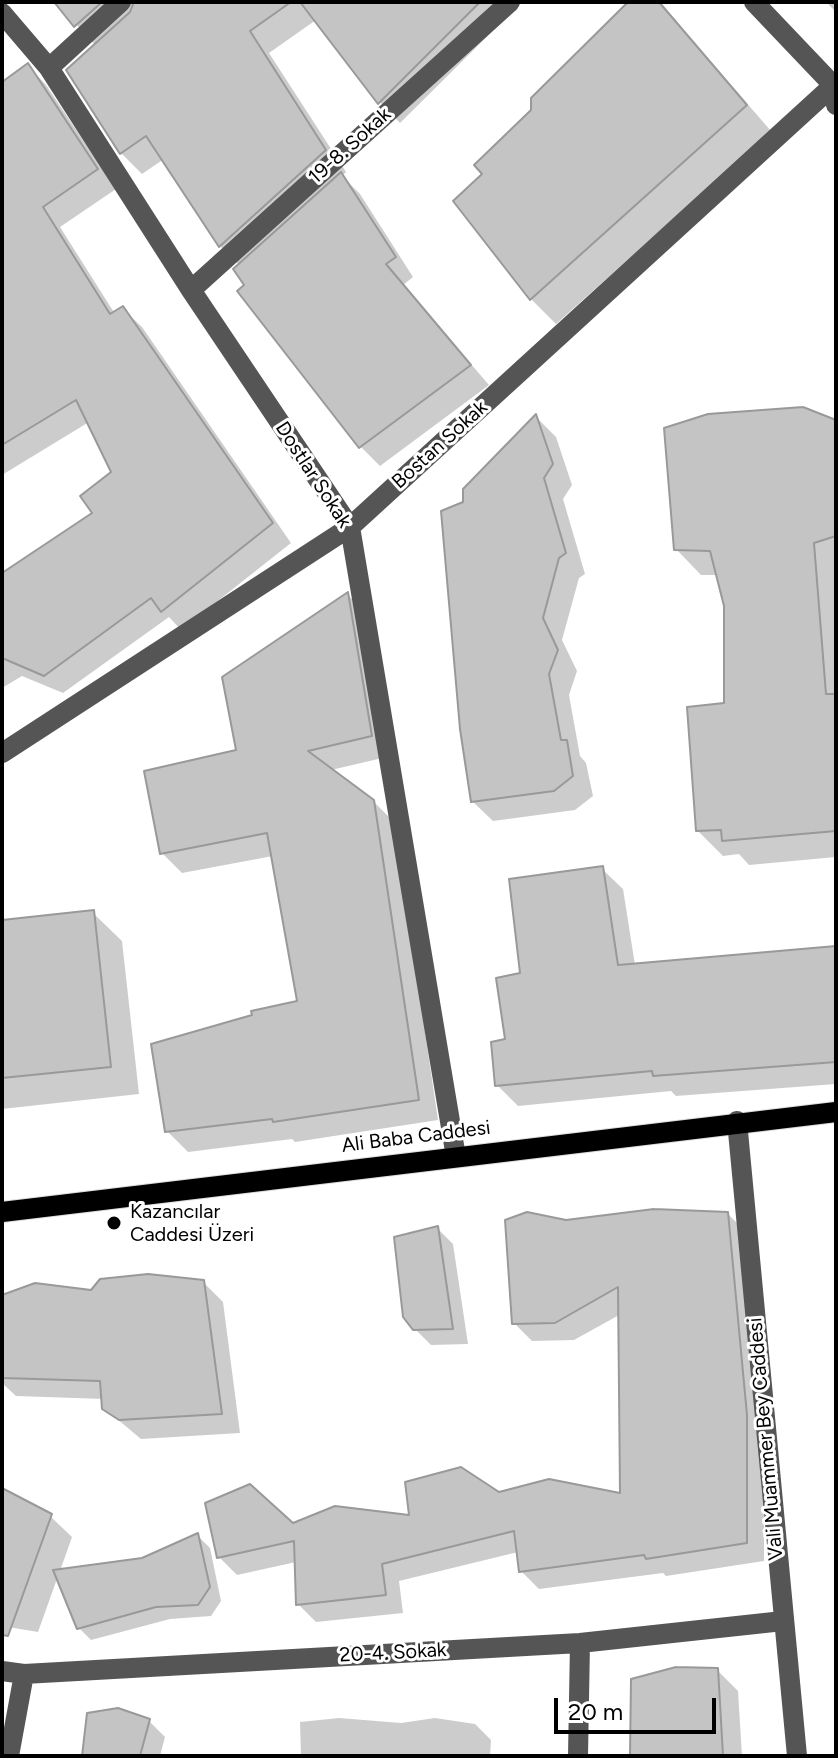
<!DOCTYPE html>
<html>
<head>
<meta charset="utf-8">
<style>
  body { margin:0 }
  #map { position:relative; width:838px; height:1758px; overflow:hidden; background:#fff; font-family:Figtree,sans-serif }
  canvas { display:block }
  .frame { position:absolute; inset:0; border:4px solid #000; pointer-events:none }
  .scale { position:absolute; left:554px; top:1698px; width:162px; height:36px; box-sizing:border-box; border:4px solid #000; border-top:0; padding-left:10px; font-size:24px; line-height:28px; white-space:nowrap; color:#000; -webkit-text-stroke:6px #fff; paint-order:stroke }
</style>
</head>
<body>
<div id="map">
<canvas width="838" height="1758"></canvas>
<div class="frame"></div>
<div class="scale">20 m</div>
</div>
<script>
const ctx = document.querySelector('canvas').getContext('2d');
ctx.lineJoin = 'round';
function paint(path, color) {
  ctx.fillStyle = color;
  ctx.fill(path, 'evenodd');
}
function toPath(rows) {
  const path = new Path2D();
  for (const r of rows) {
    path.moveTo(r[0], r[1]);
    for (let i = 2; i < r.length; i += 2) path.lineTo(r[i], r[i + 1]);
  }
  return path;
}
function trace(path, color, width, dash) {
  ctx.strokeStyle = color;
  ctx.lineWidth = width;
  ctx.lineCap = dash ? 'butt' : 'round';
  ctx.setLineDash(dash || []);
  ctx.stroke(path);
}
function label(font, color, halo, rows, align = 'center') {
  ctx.font = font + ' Figtree,sans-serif';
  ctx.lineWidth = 6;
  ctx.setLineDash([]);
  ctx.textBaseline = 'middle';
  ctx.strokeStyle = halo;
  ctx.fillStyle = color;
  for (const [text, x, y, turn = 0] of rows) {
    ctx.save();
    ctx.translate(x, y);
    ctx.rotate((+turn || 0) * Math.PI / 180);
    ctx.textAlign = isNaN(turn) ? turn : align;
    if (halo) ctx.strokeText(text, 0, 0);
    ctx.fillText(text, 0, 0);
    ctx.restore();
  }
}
paint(toPath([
  [56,2,522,2,400,123,380,102,316,20,269,53,346,172,342,176,360,194,413,277,403,285,489,385,380,466,361,447,240,291,247,286,240,266,220,246,164,159,142,174,121,153,96,46],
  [631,2,659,2,771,131,556,324,531,299,485,174,533,111],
  [826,2,836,2,836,12],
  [28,66,46,85,116,189,60,227,115,314,123,309,142,327,291,543,181,630,169,617,63,693,22,676,2,688,2,606,94,513,113,472,89,422,2,475,2,84],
  [536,417,556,437,572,485,563,499,585,574,579,578,562,640,577,671,569,695,580,756,586,763,593,796,575,810,493,821,472,801,465,503],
  [836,423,836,857,749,865,739,854,723,856,698,831,726,705,726,605,718,575,701,575,676,549],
  [347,594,367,614,391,756,331,770,373,801,394,822,438,1120,295,1142,292,1139,188,1152,167,1131,299,1002,273,856,182,873,162,853,239,751],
  [602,869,623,889,635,965,836,948,836,1084,676,1096,671,1091,518,1106,497,1085,507,1041],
  [93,913,122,941,139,1094,2,1109,2,922],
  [728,1214,746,1232,764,1434,764,1561,666,1576,663,1573,539,1589,521,1571,518,1552,399,1581,403,1613,316,1622,298,1604,296,1562,237,1575,219,1557,293,1526,411,1517,498,1494,622,1495,621,1314,574,1340,532,1341,514,1323,566,1222],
  [437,1228,453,1244,468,1344,431,1345,415,1329],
  [203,1282,223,1302,240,1433,141,1439,104,1408,104,1399,16,1396,2,1383,2,1297],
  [2,1477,5,1492,50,1516,72,1537,60,1571,143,1560,198,1536,210,1548,221,1601,211,1616,170,1619,91,1640,79,1628,58,1576,38,1632,2,1626],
  [717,1670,738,1691,742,1756,638,1756],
  [339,1718,401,1723,435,1718,475,1724,491,1740,490,1756,301,1756,300,1722],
  [149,1721,165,1737,160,1756,84,1756]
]), '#0003');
const building = toPath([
  [54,2,102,2,74,27,54,2],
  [134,2,291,2,250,31,326,150,219,247,146,136,120,154,66,70,130,12,134,2],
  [300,2,480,2,378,104,300,2],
  [628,2,659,2,747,105,530,300,453,201,482,174,474,165,531,110,531,98,628,2],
  [28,63,98,169,43,207,110,314,123,306,273,523,161,612,151,598,44,676,2,658,2,573,92,513,80,496,111,472,76,400,2,445,2,82,28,63],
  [341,172,396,257,386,264,471,365,359,448,237,291,244,285,233,269,341,172],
  [803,407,836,420,836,536,814,543,826,694,836,694,836,831,722,841,721,830,696,831,687,707,724,703,724,606,710,551,674,550,664,428,708,414,803,407],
  [536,414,553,464,544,478,566,553,559,558,543,618,558,650,549,674,561,740,567,740,573,776,554,791,471,802,460,729,441,511,463,502,463,489,536,414],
  [348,592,372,736,308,751,374,800,419,1100,273,1122,272,1119,165,1132,151,1044,252,1015,251,1011,297,1001,267,833,160,854,144,771,236,750,222,677,348,592],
  [603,866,618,965,836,946,836,1062,653,1076,652,1071,495,1086,491,1042,505,1039,496,978,520,973,509,879,603,866],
  [94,910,111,1067,2,1078,2,920,94,910],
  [654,1209,728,1212,747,1415,747,1543,646,1559,644,1555,519,1572,514,1531,382,1564,386,1595,296,1605,294,1541,217,1558,205,1503,250,1484,293,1523,335,1506,409,1515,405,1482,461,1467,499,1492,549,1479,620,1493,618,1287,555,1323,512,1324,505,1220,527,1212,566,1220,654,1209],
  [438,1226,453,1329,413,1330,403,1317,394,1237,438,1226],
  [148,1274,204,1280,222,1414,119,1420,102,1409,100,1381,2,1378,2,1295,35,1283,91,1290,100,1279,148,1274],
  [2,1488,52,1514,8,1636,2,1635,2,1488],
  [198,1533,210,1587,198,1605,156,1607,77,1629,53,1570,142,1558,198,1533],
  [676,1667,718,1668,723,1756,630,1756,631,1679,676,1667],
  [118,1708,150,1719,140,1756,82,1756,87,1713,118,1708]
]);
paint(building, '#c4c4c4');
trace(building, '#999', 2);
const major = toPath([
  [2,1212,836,1112]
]);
trace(major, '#dbdbdb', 22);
trace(toPath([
  [754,2,834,86,836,105],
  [2,13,49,68,191,290,350,527,456,1157],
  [49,68,121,2],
  [191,290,510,2],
  [2,753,350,527,836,83],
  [737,1121,797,1756],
  [2,1671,24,1674,580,1643,783,1621],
  [9,1756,24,1674],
  [578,1756,580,1643]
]), '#555', 20);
trace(major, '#000', 20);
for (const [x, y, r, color] of [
  [114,1223,8,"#000"]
]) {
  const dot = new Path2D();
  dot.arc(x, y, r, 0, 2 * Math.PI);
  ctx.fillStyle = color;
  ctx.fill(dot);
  trace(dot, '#fff', 3);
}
label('20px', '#000', '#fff', [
  ["19-8. Sokak",350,146,-42],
  ["Bostan Sokak",440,445,-42],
  ["Dostlar Sokak",313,475,57],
  ["Ali Baba Caddesi",416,1137,-7],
  ["Vali Muammer Bey Caddesi",766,1439,-95],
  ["20-4. Sokak",393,1653,-3]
]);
label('20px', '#000', '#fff', [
  ["Kazancılar",130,1212],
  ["Caddesi Üzeri",130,1235]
], 'left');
</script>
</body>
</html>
